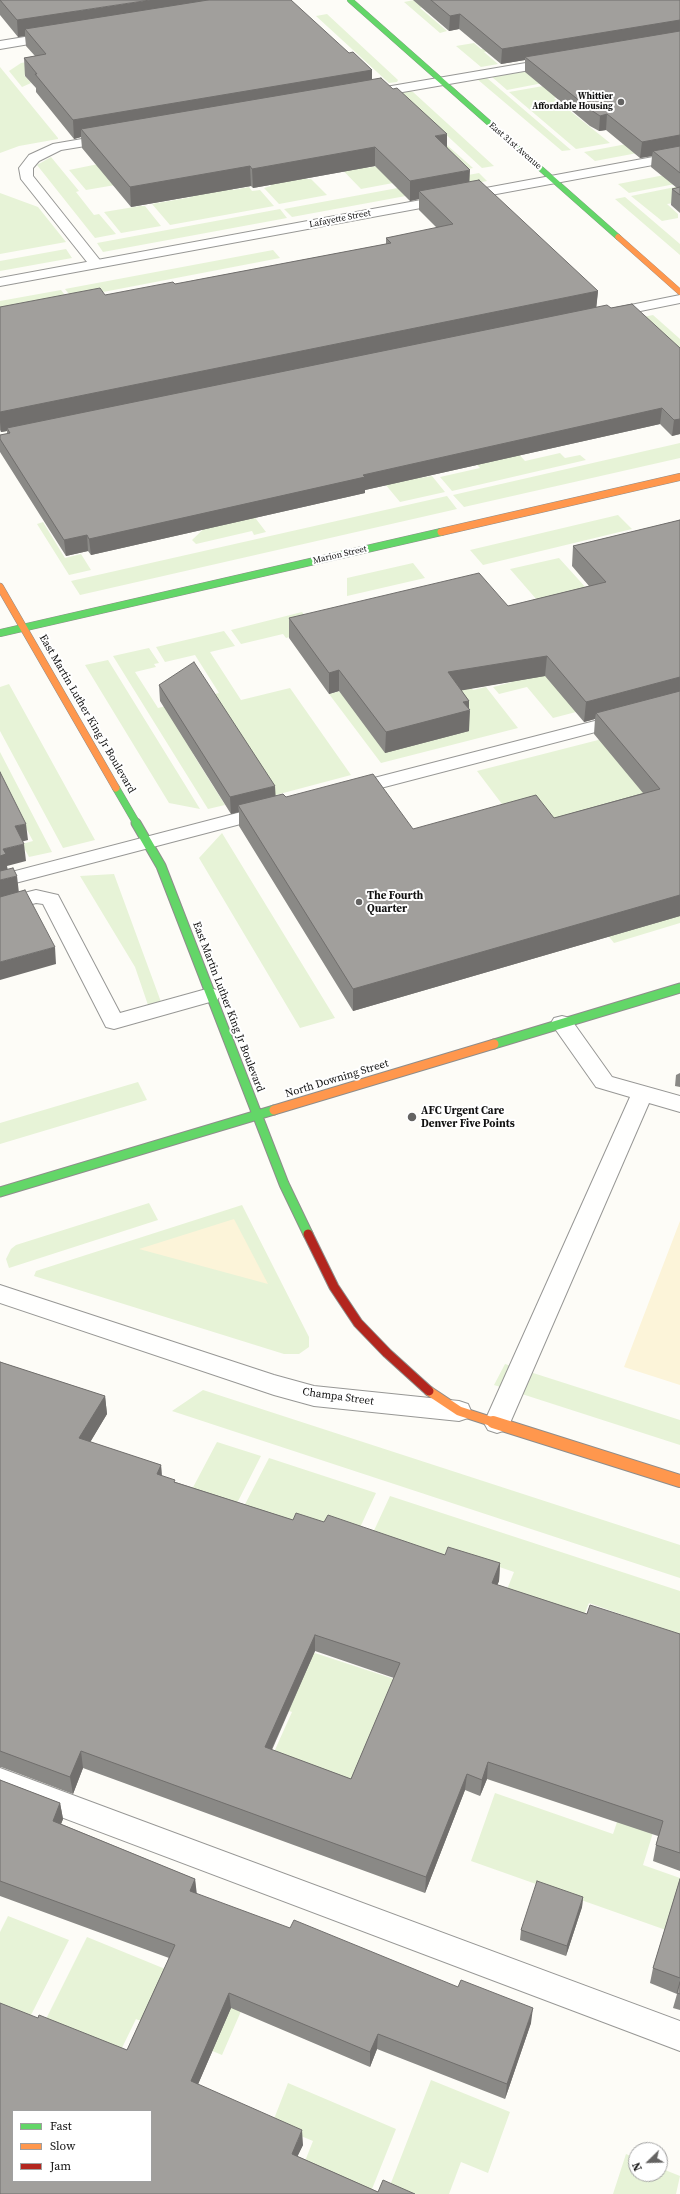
<!DOCTYPE html>
<html>
<head>
<meta charset="utf-8">
<style>
  body { margin:0 }
  #map { position:relative; width:680px; height:2194px; overflow:hidden; background:#fdfcf7; font-family:"Source Serif 4",serif }
  canvas { display:block }
  .legend { position:absolute; left:12px; top:2110px; width:140px; height:72px; box-sizing:border-box; background:#fff; border:1px solid #a0a0a0; margin:0; padding:5px 7px; list-style:none; font-size:12px; color:#111 }
  .legend li { display:flex; align-items:center; gap:8px; height:20px }
  .legend b { width:20px; border:1px solid #a0a0a0 }
  .north { position:absolute; left:628px; top:2142px; width:40px; height:40px; box-sizing:border-box; background:#fff; border:1px solid #a0a0a0; border-radius:50%; rotate:247deg; font-size:11px; font-weight:700; line-height:16px; text-align:center; color:#111 }
  .north::after { content:''; display:block; margin:auto; width:14px; height:18px; background:#646362; clip-path:polygon(50% 0,100% 100%,50% 72%,0 100%) }
</style>
</head>
<body>
<div id="map">
<canvas width="680" height="2194"></canvas>
<ul class="legend">
<li><b style="height:5px;background:#63d668"></b>Fast</li>
<li><b style="height:5px;background:#ff974d"></b>Slow</li>
<li><b style="height:5px;background:#b3261e"></b>Jam</li>
</ul>
<div class="north">N</div>
</div>
<script>
const ctx = document.querySelector('canvas').getContext('2d');
ctx.lineJoin = 'round';
function paint(path, color) {
  ctx.fillStyle = color;
  ctx.fill(path, 'evenodd');
}
function toPath(rows) {
  const path = new Path2D();
  for (const r of rows) {
    path.moveTo(r[0], r[1]);
    for (let i = 2; i < r.length; i += 2) path.lineTo(r[i], r[i + 1]);
  }
  return path;
}
function trace(path, color, width, dash) {
  ctx.strokeStyle = color;
  ctx.lineWidth = width;
  ctx.lineCap = dash ? 'butt' : 'round';
  ctx.setLineDash(dash || []);
  ctx.stroke(path);
}
function label(font, color, halo, rows, align = 'center') {
  ctx.font = font + ' "Source Serif 4",serif';
  ctx.lineWidth = 4;
  ctx.setLineDash([]);
  ctx.textBaseline = 'middle';
  ctx.strokeStyle = halo;
  ctx.fillStyle = color;
  for (const [text, x, y, turn = 0] of rows) {
    ctx.save();
    ctx.translate(x, y);
    ctx.rotate((+turn || 0) * Math.PI / 180);
    ctx.textAlign = isNaN(turn) ? turn : align;
    if (halo) ctx.strokeText(text, 0, 0);
    ctx.fillText(text, 0, 0);
    ctx.restore();
  }
}
paint(toPath([
  [414,0,427,6,420,8,447,31,440,33,404,2],
  [327,14,398,80,397,82,389,83,316,16],
  [474,43,481,49,517,43,521,46,484,52,498,64,481,67,456,46],
  [70,55,90,64,24,75,31,83,22,87,9,71,21,63],
  [680,62,554,98,610,143,576,149,509,92],
  [0,67,58,138,58,139,19,146,0,153],
  [528,71,543,83,507,90,492,77],
  [487,78,571,150,562,151,477,79],
  [408,90,413,92,494,166,482,168,400,92],
  [680,134,680,145,595,161,584,152],
  [447,145,473,168,361,189,328,155,350,151,367,168,387,164,434,147],
  [51,157,79,191,76,192,94,215,99,214,116,234,95,238,37,165],
  [108,162,121,184,86,190,69,170],
  [215,169,233,190,249,187,252,191,260,190,274,206,170,225,152,204,192,197,175,176],
  [680,172,680,183,629,193,618,184],
  [479,173,487,181,292,217,284,209],
  [303,176,306,179,311,179,327,195,279,204,264,188,271,186,268,182],
  [680,186,680,202,667,204,678,214,678,218,662,221,631,196],
  [0,193,38,207,66,242,0,254],
  [625,197,680,244,680,255,615,199],
  [140,206,145,206,161,226,121,233,104,212],
  [280,209,287,218,103,252,97,243],
  [66,249,72,258,0,271,0,261],
  [273,250,280,258,72,298,65,289],
  [61,290,68,299,0,312,0,301],
  [653,315,680,339,680,351,643,317],
  [478,410,525,461,560,453,565,458,580,455,586,460,452,491,440,477,480,468,436,419],
  [179,418,266,532,254,535,252,531,196,544,192,540,212,521],
  [680,443,680,458,464,507,453,495],
  [415,473,420,478,432,476,445,492,400,502,385,484],
  [447,496,457,509,80,595,71,581],
  [618,515,632,529,483,565,470,550],
  [43,522,65,558,81,554,91,570,69,575,37,524],
  [559,558,616,621,564,631,510,569],
  [413,563,425,578,347,596,347,578],
  [302,612,311,624,293,636,286,638,283,634,241,644,231,630],
  [224,631,235,646,210,652,241,700,290,688,351,775,272,796,237,742,193,754,225,805,208,809,113,656,149,648,159,663,154,664,156,667,135,672,158,708,219,693,195,655,165,662,156,647],
  [511,633,618,701,553,718,527,687,499,694,493,687,512,682,501,669],
  [108,660,200,809,169,803,85,665],
  [461,674,473,690,486,687,518,728,381,763,329,694,340,691,346,700],
  [9,684,95,840,63,848,0,731,0,687],
  [602,739,680,832,511,816,477,771],
  [0,752,52,852,29,857,22,844,33,841,0,779],
  [222,833,335,1018,300,1028,199,858],
  [114,874,161,1002,148,1005,135,967,80,876],
  [560,874,680,910,680,923,614,943],
  [138,1082,147,1100,0,1144,0,1123],
  [149,1203,158,1220,9,1268,6,1259,11,1249,16,1245],
  [242,1205,309,1337,309,1347,299,1354,284,1354,34,1276,36,1271],
  [505,1364,680,1420,680,1445,494,1385],
  [203,1390,680,1545,680,1578,172,1411],
  [217,1442,261,1456,232,1513,115,1635],
  [269,1458,376,1493,357,1534,319,1532,240,1514],
  [390,1496,680,1591,680,1655,677,1634,589,1603,582,1620,502,1602,514,1572,447,1549,442,1561,371,1537],
  [251,1632,394,1679,347,1791,269,1763,292,1712,209,1683],
  [639,1756,673,1768,643,1865,680,1878,680,1935,471,1861,495,1793,613,1834],
  [8,1916,69,1940,29,2019,0,2007,0,1932],
  [87,1937,175,1973,242,2009,222,2055,136,2019,121,2050,46,2019],
  [431,2080,510,2112,488,2173,461,2162,449,2194,403,2194,389,2188],
  [288,2083,396,2129,370,2194,303,2166,313,2141,272,2124],
  [626,2154,636,2158,636,2174,660,2174,660,2168,680,2176,676,2194,613,2194]
]), '#e7f3d7');
paint(toPath([
  [234,1219,268,1284,139,1249],
  [680,1221,680,1385,624,1367]
]), '#fcf4d9');
const lane = toPath([
  [555,58,559,59,561,62,559,65,368,98,362,94,368,90,555,58],
  [111,134,116,135,117,138,116,141,61,150,39,161,33,168,33,176,103,264,96,268,91,267,21,179,19,168,29,155,53,144,111,134],
  [680,295,680,303,606,318,601,317,599,314,601,311,606,310,680,295],
  [680,699,680,710,350,796,343,794,340,790,343,786,680,699],
  [268,805,275,807,278,811,275,815,0,887,0,875,268,805],
  [36,890,58,895,120,1013,210,988,217,990,221,995,217,1000,114,1029,106,1027,43,904,36,903,0,913,0,899,36,890],
  [562,1016,570,1018,612,1077,680,1096,680,1112,649,1103,510,1423,506,1430,497,1433,488,1430,484,1423,630,1097,596,1087,551,1023,554,1018,562,1016],
  [0,1768,680,2021,680,2051,0,1794,0,1768]
]);
const street = toPath([
  [55,32,61,36,59,39,0,49,0,41,55,32],
  [680,152,680,160,0,286,0,278,680,152],
  [0,1285,274,1375,314,1386,459,1401,468,1404,471,1411,468,1418,459,1421,314,1406,274,1395,0,1303,0,1285]
]);
const fastFar2 = toPath([
  [350,0,618,237]
]);
const fastFar1 = toPath([
  [0,633,441,532],
  [116,788,137,824]
]);
const fast = toPath([
  [136,823,161,866,284,1184,308,1234],
  [494,1044,680,988],
  [0,1192,274,1110]
]);
const slowFar3 = toPath([
  [618,237,680,292]
]);
const slowFar2 = toPath([
  [441,532,680,477],
  [0,587,116,788]
]);
const slowFar1 = toPath([
  [274,1110,494,1044],
  [429,1391,459,1411,496,1423]
]);
const slow = toPath([
  [493,1422,680,1481]
]);
const jam = toPath([
  [308,1234,334,1287,358,1323,387,1353,429,1391]
]);
trace(lane, '#979795', 2);
trace(street, '#979795', 2);
trace(fastFar2, '#8e8d8b', 6);
trace(fastFar1, '#8e8d8b', 8);
trace(fast, '#8e8d8b', 11);
trace(slowFar3, '#8e8d8b', 6);
trace(slowFar2, '#8e8d8b', 8);
trace(slowFar1, '#8e8d8b', 11);
trace(slow, '#8e8d8b', 14);
trace(jam, '#8e8d8b', 11);
paint(lane, '#fffffe');
paint(street, '#fffffe');
trace(fastFar2, '#63d668', 5.5);
trace(fastFar1, '#63d668', 7);
trace(fast, '#63d668', 9);
trace(slowFar3, '#ff974d', 5.5);
trace(slowFar2, '#ff974d', 7);
trace(slowFar1, '#ff974d', 9);
trace(slow, '#ff974d', 12);
trace(jam, '#b3261e', 9);
paint(toPath([
  [0,0,349,53,372,70,372,79,447,147,469,182,598,291,596,307,611,308,680,348,680,434,672,436,660,424,365,490,365,493,91,555,88,551,66,556,0,452,0,435,7,434,7,431,1,432,0,430,0,307,105,295,175,284,386,244,386,238,437,228,419,210,419,199,410,201,375,166,253,188,251,186,131,207,82,148,81,137,74,139,36,92,36,88,25,76,24,58,35,56,26,46,25,36,18,37,0,15],
  [413,0,680,0,680,213,671,205,672,189,677,188,651,167,652,156,640,158,606,130,599,131,590,126,525,72,525,60,501,64,459,29,449,31],
  [680,520,680,916,353,1011,239,826,239,812,231,814,160,701,159,685,276,796,286,797,413,829,554,818,643,793,594,734,595,719,584,722,545,676,461,690,469,701,469,731,385,753,339,691,329,694,289,638,289,618,508,606,589,586,572,566,573,546],
  [680,1073,680,1087,675,1086,676,1075],
  [0,1362,105,1396,107,1414,90,1442,161,1465,162,1476,175,1482,293,1520,324,1522,445,1555,500,1563,499,1581,497,1585,587,1614,680,1634,680,1871,653,1861,656,1845,658,1836,487,1779,480,1796,465,1790,425,1893,83,1768,73,1794,1,1767,0,1767],
  [315,1651,394,1678,351,1779,272,1750],
  [0,1780,60,1803,63,1819,61,1824,195,1879,196,1894,531,2023,505,2099,377,2049,370,2067,231,2008,198,2084,303,2145,297,2156,378,2192,0,2194,38,2018,127,2050,169,1958,0,1896],
  [680,1879,680,2010,673,2008,677,1994,650,1983,653,1968],
  [583,1897,582,1907,566,1956,520,1940,521,1930]
]), '#8a8986');
paint(toPath([
  [150,0,261,0,25,29,25,36,18,37,17,20],
  [460,14,459,29,449,31,450,16],
  [680,20,680,35,525,57,525,60,501,64,502,49],
  [372,70,372,88,81,129,81,137,74,139,73,120],
  [607,114,606,130,599,131,600,116],
  [447,134,447,153,435,136],
  [680,135,680,151,653,151,652,156,640,158,642,142],
  [375,147,375,166,253,188,252,169],
  [250,166,251,186,131,207,130,187],
  [470,170,469,190,419,191,419,199,410,201,410,181],
  [598,291,596,311,7,428,7,431,1,432,0,422,0,412],
  [662,408,660,424,365,490,365,493,91,555,89,539,363,475],
  [680,419,680,434,672,436,674,420],
  [87,535,88,551,66,556,64,540],
  [547,656,545,676,447,693,448,672],
  [339,670,339,691,329,694,329,673],
  [680,677,680,694,596,713,595,719,584,722,586,702],
  [469,701,469,711,470,710,469,731,385,753,386,732,463,702],
  [275,786,276,802,238,805,239,812,231,814,230,797],
  [26,824,28,840,17,843,15,826],
  [24,844,26,861,7,866,8,871,0,874,0,856,3,849],
  [17,876,19,893,0,898,0,880],
  [680,895,680,916,353,1011,353,989],
  [55,947,56,964,0,980,0,962],
  [105,1396,107,1414,82,1456,79,1438],
  [161,1465,162,1482,157,1474],
  [500,1563,499,1581,491,1600,492,1583],
  [315,1635,315,1651,265,1764,265,1747],
  [81,1751,83,1768,73,1794,70,1777],
  [488,1762,487,1779,480,1796,482,1780],
  [467,1774,465,1790,425,1893,426,1877],
  [60,1803,63,1819,56,1837,53,1821],
  [195,1879,197,1895,190,1891],
  [583,1897,582,1907,566,1956,567,1946],
  [229,1993,231,2008,193,2096,191,2081],
  [533,2008,531,2023,505,2099,507,2084],
  [378,2034,377,2049,370,2067,370,2052],
  [302,2130,303,2145,292,2168,292,2154]
]), '#716f6d');
const building = toPath([
  [0,0,150,0,17,20,0,0],
  [208,0,291,0,349,53,353,52,372,70,73,120,35,74,37,74,24,58,46,54,25,29,208,0],
  [431,0,680,0,680,20,502,49,460,14,450,16,431,0],
  [680,31,680,135,642,142,607,114,600,116,591,110,525,57,680,31],
  [381,78,393,89,397,88,447,134,435,136,470,170,410,181,375,147,252,169,250,166,130,187,81,129,381,78],
  [680,146,680,173,653,151,680,146],
  [479,180,598,291,0,412,0,307,100,288,105,295,173,282,175,284,391,243,386,238,453,224,419,191,479,180],
  [680,187,680,195,672,189,680,187],
  [632,304,680,348,680,419,674,420,662,408,363,475,365,477,89,539,87,535,64,540,0,439,0,435,10,433,7,428,607,305,611,308,632,304],
  [680,520,680,677,586,702,547,656,448,672,469,701,463,702,470,710,386,732,339,670,329,673,289,618,479,573,508,606,606,582,573,546,680,520],
  [194,662,275,786,230,797,159,685,194,662],
  [680,691,680,895,353,989,238,805,283,794,286,797,373,774,413,829,536,795,554,818,660,789,596,713,680,691],
  [0,772,26,824,15,826,24,844,3,849,6,854,0,856,0,772],
  [13,868,17,876,0,880,0,871,13,868],
  [25,890,55,947,0,962,0,897,25,890],
  [0,1362,105,1396,79,1438,161,1465,157,1474,175,1480,174,1482,293,1520,296,1513,324,1522,328,1515,445,1555,448,1547,500,1563,492,1583,587,1614,590,1605,680,1634,680,1853,656,1845,663,1821,488,1762,482,1780,467,1774,426,1877,81,1751,70,1777,0,1751,0,1362],
  [315,1635,400,1663,351,1779,265,1747,315,1635],
  [0,1780,60,1803,53,1821,195,1879,190,1891,290,1928,294,1920,458,1987,461,1980,533,2008,507,2084,378,2034,370,2052,229,1993,191,2081,302,2130,292,2154,378,2192,383,2180,415,2194,0,2194,0,2003,38,2018,39,2015,127,2050,175,1945,0,1881,0,1780],
  [13,2111,151,2111,151,2181,13,2181,13,2111],
  [680,1879,680,1978,653,1968,680,1879],
  [537,1881,583,1897,567,1946,521,1930,537,1881],
  [680,1982,680,1994,677,1993,680,1982]
]);
paint(building, '#a19f9c');
trace(building, '#716f6d', 1);
for (const [x, y, r, color] of [
  [621,102,4,"#646362"],
  [359,902,4,"#646362"],
  [412,1117,5,"#646362"]
]) {
  const dot = new Path2D();
  dot.arc(x, y, r, 0, 2 * Math.PI);
  ctx.fillStyle = color;
  ctx.fill(dot);
  trace(dot, '#fff', 1.5);
}
label('bold 9px', '#111', '#fff', [
  ["Whittier",613,97],
  ["Affordable Housing",613,107]
], 'right');
label('9px', '#111', '#fff', [
  ["East 31st Avenue",515,146,41],
  ["Lafayette Street",340,219,-11],
  ["Marion Street",340,555,-13]
]);
label('11px', '#111', '#fff', [
  ["East Martin Luther King Jr Boulevard",87,714,60],
  ["East Martin Luther King Jr Boulevard",228,1007,69],
  ["North Downing Street",337,1079,-17],
  ["Champa Street",338,1397,8]
]);
label('bold 11px', '#111', '#fff', [
  ["The Fourth",367,896],
  ["Quarter",367,909],
  ["AFC Urgent Care",421,1111],
  ["Denver Five Points",421,1124]
], 'left');
</script>
</body>
</html>
